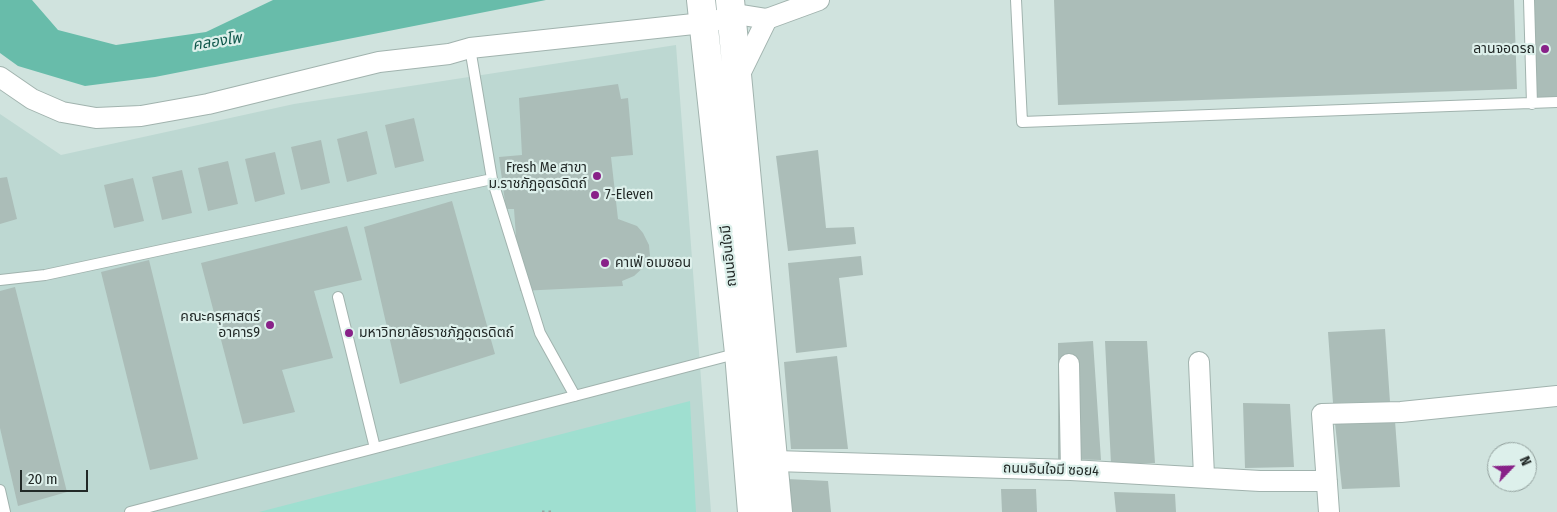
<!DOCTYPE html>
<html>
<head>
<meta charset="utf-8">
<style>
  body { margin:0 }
  #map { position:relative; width:1557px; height:512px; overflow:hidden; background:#d0e3de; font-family:"Fira Sans Condensed",sans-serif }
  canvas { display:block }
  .north { position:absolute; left:1487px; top:442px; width:50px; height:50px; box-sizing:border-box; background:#ddf0eb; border:1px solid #92a09d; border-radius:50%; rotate:66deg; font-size:14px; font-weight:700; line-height:20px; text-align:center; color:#222927 }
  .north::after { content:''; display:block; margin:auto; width:18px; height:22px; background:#882188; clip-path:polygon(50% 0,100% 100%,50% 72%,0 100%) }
  .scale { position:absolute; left:20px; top:470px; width:68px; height:22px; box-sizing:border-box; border:2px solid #222927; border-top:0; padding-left:6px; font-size:15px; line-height:18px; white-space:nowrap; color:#222927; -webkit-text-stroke:4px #ddf0eb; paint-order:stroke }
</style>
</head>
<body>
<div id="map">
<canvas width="1557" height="512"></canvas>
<div class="north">N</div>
<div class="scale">20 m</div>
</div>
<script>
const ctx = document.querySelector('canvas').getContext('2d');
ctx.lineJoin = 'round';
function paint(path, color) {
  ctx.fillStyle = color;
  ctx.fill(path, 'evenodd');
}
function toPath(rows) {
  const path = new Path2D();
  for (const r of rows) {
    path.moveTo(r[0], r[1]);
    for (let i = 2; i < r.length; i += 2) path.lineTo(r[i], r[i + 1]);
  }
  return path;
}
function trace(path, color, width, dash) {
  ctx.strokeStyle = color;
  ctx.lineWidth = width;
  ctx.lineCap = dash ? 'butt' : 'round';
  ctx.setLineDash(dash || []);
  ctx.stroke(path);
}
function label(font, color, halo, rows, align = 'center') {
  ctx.font = font + ' "Fira Sans Condensed","Noto Sans Thai",sans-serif';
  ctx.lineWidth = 4.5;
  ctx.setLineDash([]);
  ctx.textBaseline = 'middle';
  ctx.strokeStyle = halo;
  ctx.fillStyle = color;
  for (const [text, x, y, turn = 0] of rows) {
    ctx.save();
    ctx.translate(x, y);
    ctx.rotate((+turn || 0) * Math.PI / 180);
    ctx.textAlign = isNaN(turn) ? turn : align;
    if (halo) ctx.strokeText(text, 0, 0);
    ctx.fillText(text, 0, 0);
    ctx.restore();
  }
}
paint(toPath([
  [676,45,711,512,0,512,0,114,61,155,294,104]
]), '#bdd8d2');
paint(toPath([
  [690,401,696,512,259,512]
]), '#9fdfd0');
paint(toPath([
  [0,0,32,0,58,30,116,45,206,32,273,0,546,0,155,77,85,86,18,66,0,53]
]), '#68bcaa');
paint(toPath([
  [1054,0,1514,0,1517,89,1058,105],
  [1532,0,1557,0,1557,99,1535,100],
  [618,84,621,99,628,98,633,155,611,157,618,219,637,226,643,233,649,245,650,256,646,265,634,276,622,281,623,286,520,291,514,209,506,209,499,157,522,155,519,98],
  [414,118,424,161,395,168,385,125],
  [367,131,377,174,347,182,337,139],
  [321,140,330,183,301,190,291,147],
  [818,150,826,228,854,227,856,244,788,251,776,156],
  [275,152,285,194,255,202,245,159],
  [228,161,238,204,208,211,198,168],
  [182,170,192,213,162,220,152,177],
  [7,177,17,219,0,224,0,178],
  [133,178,144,221,114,228,104,185],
  [452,201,495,354,400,384,364,227],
  [347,226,362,280,314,291,333,358,282,370,295,412,243,424,201,263],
  [861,256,863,275,839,278,847,347,796,353,788,263],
  [149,260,198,459,150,470,101,272],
  [15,287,67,492,18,506,0,428,0,291],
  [1385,329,1390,402,1333,403,1328,332],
  [1093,341,1101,460,1058,459,1058,343],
  [1105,341,1147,341,1155,463,1111,464],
  [837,356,848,449,791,449,784,362],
  [1243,403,1290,404,1294,467,1245,468],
  [1395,421,1400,487,1342,489,1335,423],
  [787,479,828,481,831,512,788,512],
  [1001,489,1036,489,1037,512,1002,512],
  [1114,492,1175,494,1176,512,1116,512]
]), '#abbdb8');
const service = toPath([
  [1016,0,1022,122,1557,102],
  [1529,0,1532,104],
  [470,48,492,179,540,333,575,396],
  [0,280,45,275,492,179],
  [338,297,375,448],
  [0,490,5,512],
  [130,512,739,353]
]);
const minor = toPath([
  [0,77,32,99,62,112,96,118,141,116,208,104,379,62,449,54,470,48,703,23,742,15,767,19,819,0],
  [738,78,767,19],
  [1199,362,1204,476],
  [1069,364,1071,470],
  [775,461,1071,470,1260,481,1327,481],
  [1329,512,1322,414,1401,412,1557,396]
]);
const secondary = toPath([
  [701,0,739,353,752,512],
  [730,0,778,512]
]);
trace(service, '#a1b3ae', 12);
trace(minor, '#a1b3ae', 22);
trace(secondary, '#a1b3ae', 30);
trace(toPath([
  [542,512,552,512]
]), '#95a4a0', 3, [2.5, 4]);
trace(service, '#fff', 10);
trace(minor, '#fff', 20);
trace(secondary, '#fff', 28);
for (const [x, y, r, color] of [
  [1545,49,5,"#882188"],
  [597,176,5,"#882188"],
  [595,195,5,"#882188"],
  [605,263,5,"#882188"],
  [270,325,5,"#882188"],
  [349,333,5,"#882188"]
]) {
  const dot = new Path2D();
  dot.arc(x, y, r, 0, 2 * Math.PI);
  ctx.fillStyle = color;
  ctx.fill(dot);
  trace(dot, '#ddf0eb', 2);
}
label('14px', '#222927', '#ddf0eb', [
  ["ลานจอดรถ",1535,49],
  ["Fresh Me สาขา",587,168],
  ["ม.ราชภัฏอุตรดิตถ์",587,184],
  ["7-Eleven",605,195,"left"],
  ["คาเฟ่ อเมซอน",615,263,"left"],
  ["คณะครุศาสตร์",260,317],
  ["อาคาร9",260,333],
  ["มหาวิทยาลัยราชภัฏอุตรดิตถ์",359,333,"left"]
], 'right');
label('14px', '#222927', '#ddf0eb', [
  ["ถนนอินใจมี",729,256,-96],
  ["ถนนอินใจมี ซอย4",1051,470,2]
]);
label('italic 15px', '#0e574b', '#ddf0eb', [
  ["คลองโพ",217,42,-9]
]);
</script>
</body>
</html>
